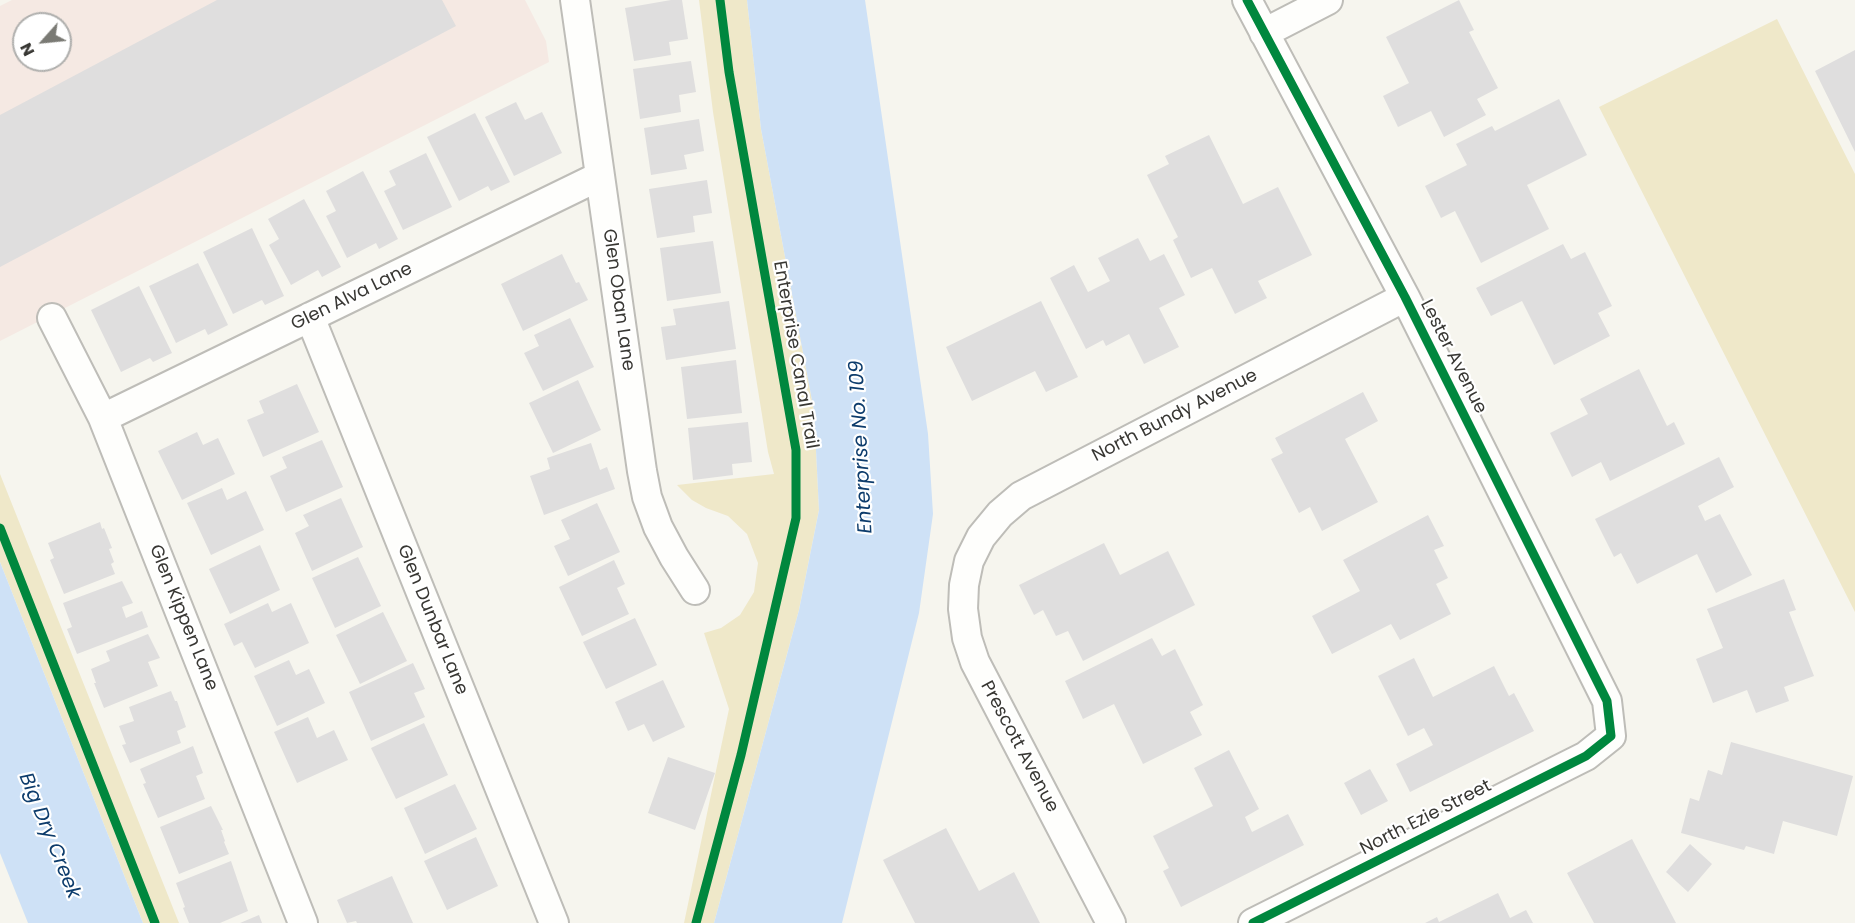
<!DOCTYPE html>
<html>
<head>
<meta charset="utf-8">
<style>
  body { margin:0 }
  #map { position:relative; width:1855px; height:923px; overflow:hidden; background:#f6f5ee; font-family:Poppins,sans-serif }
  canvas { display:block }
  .north { position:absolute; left:12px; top:12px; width:60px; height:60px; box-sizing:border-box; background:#fff; border:2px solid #afafad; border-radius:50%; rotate:243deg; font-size:16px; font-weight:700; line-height:24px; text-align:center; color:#383733 }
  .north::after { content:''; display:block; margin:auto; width:21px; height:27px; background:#7a7a74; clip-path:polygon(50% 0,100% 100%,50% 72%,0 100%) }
</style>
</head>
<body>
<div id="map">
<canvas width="1855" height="923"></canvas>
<div class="north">N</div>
</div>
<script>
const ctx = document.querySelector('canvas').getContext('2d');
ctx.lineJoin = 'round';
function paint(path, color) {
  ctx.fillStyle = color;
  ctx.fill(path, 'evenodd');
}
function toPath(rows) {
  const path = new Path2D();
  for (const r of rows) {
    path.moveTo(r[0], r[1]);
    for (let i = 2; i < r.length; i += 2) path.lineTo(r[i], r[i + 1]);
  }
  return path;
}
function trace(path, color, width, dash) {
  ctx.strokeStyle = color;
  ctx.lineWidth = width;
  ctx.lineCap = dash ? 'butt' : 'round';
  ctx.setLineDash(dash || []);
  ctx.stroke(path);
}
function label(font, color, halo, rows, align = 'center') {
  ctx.font = font + ' Poppins,sans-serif';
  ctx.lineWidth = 4.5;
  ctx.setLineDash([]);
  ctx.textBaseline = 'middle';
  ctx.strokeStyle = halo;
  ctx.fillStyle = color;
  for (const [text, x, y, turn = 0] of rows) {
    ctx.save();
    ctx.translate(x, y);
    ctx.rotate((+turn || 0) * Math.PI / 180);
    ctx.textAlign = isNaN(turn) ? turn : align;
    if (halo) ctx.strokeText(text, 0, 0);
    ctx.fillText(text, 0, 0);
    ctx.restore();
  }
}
paint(toPath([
  [12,0,525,0,546,41,549,62,0,341,0,6],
  [24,24,60,24,60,60,24,60]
]), '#f5e9e3');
paint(toPath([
  [699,0,747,0,761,129,814,411,819,510,799,610,714,923,684,923,729,709,704,633,721,628,740,615,754,592,758,563,747,534,728,516,706,508,692,500,677,485,774,474,768,452,713,112],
  [1777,19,1855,174,1855,612,1599,107],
  [0,474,179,923,143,923,0,562]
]), '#efe8c9');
paint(toPath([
  [747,0,865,0,928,434,933,514,919,613,842,923,714,923,799,610,819,510,814,411,761,129],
  [0,562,143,923,28,923,0,853]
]), '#cee1f6');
paint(toPath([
  [217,0,442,0,456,26,0,267,0,115],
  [671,0,682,0,688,39,669,42,671,55,634,61,625,8],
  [1459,0,1474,30,1469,32,1498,88,1477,99,1486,115,1444,137,1431,111,1398,127,1383,96,1409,83,1386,37],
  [1855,50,1855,152,1815,71],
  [691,61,696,92,679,95,681,112,640,119,633,69],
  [1559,99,1587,155,1527,185,1549,229,1481,263,1455,211,1441,218,1425,186,1467,165,1456,144,1492,126,1495,131],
  [516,102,525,120,542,112,562,153,514,176,485,117],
  [475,113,510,182,491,191,488,186,459,201,427,137],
  [699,119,704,151,684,155,687,169,651,175,644,128],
  [1209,135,1243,204,1278,187,1312,255,1258,281,1267,298,1235,314,1212,268,1191,278,1173,240,1178,237,1147,175,1169,164,1165,156],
  [426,153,452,207,403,230,384,191,396,185,389,171],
  [363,171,398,239,379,249,376,243,347,258,326,216,336,211,326,191],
  [707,180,712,213,693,216,695,232,657,238,649,189],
  [304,199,341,267,322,277,318,270,291,285,269,245,279,239,268,219],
  [252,228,284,296,265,305,262,300,233,314,203,252],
  [1138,238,1150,261,1164,254,1185,295,1159,308,1179,347,1144,364,1129,334,1106,346,1103,340,1086,349,1050,278,1074,265,1088,292,1110,281,1098,258],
  [713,241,721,293,667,301,660,248],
  [1563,244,1571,259,1585,252,1612,306,1598,313,1610,336,1554,365,1522,301,1491,316,1476,288],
  [562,254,576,283,579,282,588,300,523,331,501,284],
  [198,263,228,325,208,335,205,329,176,343,149,286],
  [139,286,172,353,153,362,150,358,121,372,91,310],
  [729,301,736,349,666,360,661,327,676,325,673,309],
  [1041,301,1078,377,1046,392,1035,371,972,401,946,347],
  [570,318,594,367,543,391,524,353,539,346,534,335],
  [736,360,742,413,687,419,681,367],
  [1639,369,1667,426,1674,422,1685,444,1610,481,1601,462,1572,477,1550,433,1588,414,1580,399],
  [578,380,601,430,553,453,529,403],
  [297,384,319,432,263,457,247,420,264,413,259,401],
  [1363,392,1378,421,1345,439,1378,502,1322,531,1310,507,1299,513,1271,459,1283,453,1275,438],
  [748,422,752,462,732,464,733,475,693,480,688,428],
  [197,432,203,445,218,438,235,474,182,500,158,451],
  [322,440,343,487,286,512,270,476,287,468,282,457],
  [591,443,600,470,607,467,615,489,544,515,530,476,550,469,547,458],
  [1719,457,1734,487,1698,506,1705,521,1720,514,1752,575,1716,593,1697,554,1637,584,1621,553,1614,557,1595,519],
  [222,488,227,500,246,491,264,530,211,555,187,503],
  [341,498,363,547,312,571,295,533,309,526,303,515],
  [597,503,620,552,568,576,554,546,570,539,561,520],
  [1428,515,1444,546,1434,550,1448,578,1436,584,1451,614,1400,640,1391,624,1332,654,1312,616,1360,591,1343,560],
  [100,522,102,529,104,528,112,548,109,549,114,562,111,564,115,574,64,594,50,560,54,558,48,543],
  [1104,543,1120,575,1168,551,1195,605,1083,661,1068,631,1056,636,1043,610,1034,615,1019,585],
  [260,545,280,590,230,614,209,569],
  [358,557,381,606,335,628,312,578],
  [614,560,625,584,617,588,629,614,582,636,559,587],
  [1784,579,1796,610,1789,612,1814,676,1784,687,1789,701,1756,713,1747,690,1713,703,1696,659,1723,648,1707,609],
  [122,581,133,603,122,607,126,618,142,611,148,627,77,654,67,629,72,627,63,603],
  [268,603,272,612,291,603,309,643,255,668,242,642,234,646,224,624],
  [383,612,407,661,360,684,336,635],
  [635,618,657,665,606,689,583,642],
  [148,634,160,658,148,662,158,686,104,708,94,683,96,683,91,669,110,661,106,651],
  [1152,638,1162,656,1175,649,1203,705,1190,712,1202,735,1143,764,1114,704,1083,719,1065,681],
  [1414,658,1433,697,1494,666,1509,696,1514,693,1534,731,1410,792,1396,764,1433,745,1424,728,1408,736,1378,676],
  [289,660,296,675,309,669,325,703,277,726,254,676],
  [413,663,425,689,414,693,425,717,371,741,349,692],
  [663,680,685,727,653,742,644,724,628,731,615,702],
  [171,691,175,701,177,701,186,727,177,731,181,743,130,763,122,745,126,744,119,726,134,721,129,707],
  [308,717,317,738,334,730,348,760,297,783,274,732],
  [424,723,448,775,396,799,371,748],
  [1731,742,1853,776,1837,836,1783,821,1774,854,1746,846,1744,850,1681,833,1690,798,1699,801,1708,770,1722,775],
  [193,746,203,773,196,776,205,799,158,818,143,784,146,783,140,769],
  [1229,750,1259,809,1245,817,1252,832,1288,814,1304,845,1181,907,1163,871,1169,868,1153,836,1213,806,1194,768],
  [668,757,715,773,695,830,648,813],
  [1370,769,1388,801,1361,815,1344,783],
  [455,784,477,829,425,854,404,808],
  [211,806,223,830,221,830,225,841,224,842,229,854,179,874,160,827],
  [946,828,979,891,1014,872,1040,923,915,923,883,860],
  [476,837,498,886,447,910,424,861],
  [1632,839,1676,923,1594,923,1567,873],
  [1690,844,1712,864,1688,892,1666,872],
  [231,861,248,911,220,923,189,923,183,908,185,907,176,883],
  [392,876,413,923,357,923,356,921,347,923,337,900],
  [1498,893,1510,918,1526,910,1533,923,1425,923,1437,917,1439,922],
  [259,915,262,923,240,923]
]), '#dfdede');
const street = toPath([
  [575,0,642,471,647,497,658,527,674,557,695,590],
  [1247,0,1405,297,1607,701,1611,736,1586,756,1253,923],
  [1264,33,1328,0],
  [310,317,554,923],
  [52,318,103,418,303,923],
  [103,418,600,176],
  [1111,923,975,662,967,638,963,609,964,585,969,561,981,537,1000,514,1021,496,1405,297]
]);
trace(street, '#bebdb8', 32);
trace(street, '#fefefc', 28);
trace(toPath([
  [1247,0,1405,297,1607,701,1611,736,1586,756,1253,923],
  [0,528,155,923],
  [696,923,741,755,796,518,796,450,729,72,720,0]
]), '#00873e', 9);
label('18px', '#383733', '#fff', [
  ["Glen Alva Lane",352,297,-26],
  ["Glen Oban Lane",618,300,82],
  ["Enterprise Canal Trail",795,355,80],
  ["Lester Avenue",1453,357,63],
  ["North Bundy Avenue",1175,416,-27],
  ["Glen Kippen Lane",183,618,68],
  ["Glen Dunbar Lane",432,620,68],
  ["Prescott Avenue",1019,747,62],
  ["North Ezie Street",1426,818,-27]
]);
label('italic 20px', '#0d3c6c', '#fff', [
  ["Enterprise No. 109",862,447,-93],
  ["Big Dry Creek",49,836,68]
]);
</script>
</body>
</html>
